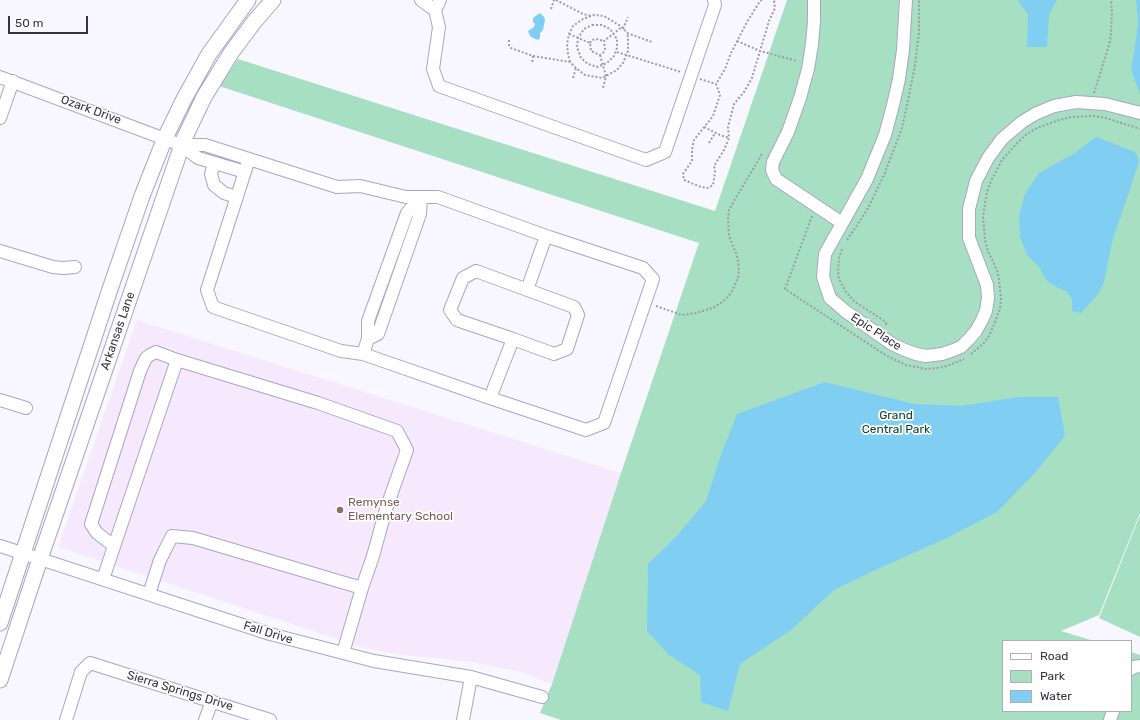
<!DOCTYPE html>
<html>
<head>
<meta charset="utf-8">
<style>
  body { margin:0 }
  #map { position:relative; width:1140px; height:720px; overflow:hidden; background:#f8f7ff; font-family:Rubik,sans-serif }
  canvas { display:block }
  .legend { position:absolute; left:1002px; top:640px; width:130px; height:72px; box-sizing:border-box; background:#fff; border:1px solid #afaeb3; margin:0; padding:5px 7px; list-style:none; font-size:12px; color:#363442 }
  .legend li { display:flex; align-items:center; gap:8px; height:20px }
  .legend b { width:20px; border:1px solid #afaeb3 }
  .scale { position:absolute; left:8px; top:16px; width:80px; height:18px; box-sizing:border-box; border:2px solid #363442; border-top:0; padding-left:5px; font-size:12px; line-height:14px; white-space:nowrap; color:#363442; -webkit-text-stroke:3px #fff; paint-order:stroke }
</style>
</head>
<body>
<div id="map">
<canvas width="1140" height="720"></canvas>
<ul class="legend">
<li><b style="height:5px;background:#fff"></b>Road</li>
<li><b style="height:11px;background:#a7dfc2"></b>Park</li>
<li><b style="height:11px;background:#81cef3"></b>Water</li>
</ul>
<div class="scale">50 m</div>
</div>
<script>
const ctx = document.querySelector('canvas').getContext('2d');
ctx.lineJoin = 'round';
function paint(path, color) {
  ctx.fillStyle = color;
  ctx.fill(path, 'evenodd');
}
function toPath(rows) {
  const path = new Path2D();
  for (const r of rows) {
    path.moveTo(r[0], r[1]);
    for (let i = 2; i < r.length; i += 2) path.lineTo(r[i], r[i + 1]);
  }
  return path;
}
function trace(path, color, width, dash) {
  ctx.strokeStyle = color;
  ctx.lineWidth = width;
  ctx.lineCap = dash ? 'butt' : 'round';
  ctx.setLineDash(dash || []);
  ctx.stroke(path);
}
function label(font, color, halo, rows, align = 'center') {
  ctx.font = font + ' Rubik,sans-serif';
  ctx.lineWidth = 3.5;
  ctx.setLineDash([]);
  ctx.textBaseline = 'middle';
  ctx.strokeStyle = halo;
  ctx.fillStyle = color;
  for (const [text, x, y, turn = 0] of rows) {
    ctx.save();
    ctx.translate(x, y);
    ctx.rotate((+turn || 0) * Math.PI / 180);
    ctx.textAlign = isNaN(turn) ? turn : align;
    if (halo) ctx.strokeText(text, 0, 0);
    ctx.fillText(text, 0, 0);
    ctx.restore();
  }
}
paint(toPath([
  [137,320,621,473,552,684,520,672,473,662,401,655,364,648,58,547]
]), '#f6e9fd');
paint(toPath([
  [787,0,1140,0,1140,513,1099,615,1061,631,1094,641,1003,641,1003,711,1131,711,1131,652,1140,655,1140,720,561,720,540,713,552,684,621,473,699,243,219,86,238,59,715,211],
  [1140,515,1140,637,1099,618]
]), '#a7dfc2');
paint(toPath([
  [1018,0,1057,0,1049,15,1047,47,1027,47,1028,14,1021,5],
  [1136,0,1140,0,1140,95,1131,69,1135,47,1138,22],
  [540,13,544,17,545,20,543,30,540,33,540,38,538,40,531,37,529,34,528,31,534,27,535,24,533,22,533,18],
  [1096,137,1135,152,1138,157,1139,162,1112,242,1104,282,1099,293,1081,313,1072,311,1072,299,1067,292,1049,283,1045,278,1039,267,1027,255,1020,237,1019,216,1025,194,1039,173,1075,153],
  [825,382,915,404,962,406,1018,397,1058,397,1065,436,1034,474,997,512,949,537,871,572,834,590,791,630,740,664,728,711,701,702,700,675,669,655,647,631,648,564,677,536,706,501,722,452,737,414]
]), '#81cef3');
const minor = toPath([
  [421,0,435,10],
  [440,0,435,10,439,27,433,69,439,86,646,160,665,152,715,5,714,0],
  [814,0,814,21,812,44,808,69,800,98,788,132,773,162,772,170,776,179,842,223],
  [906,0,903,50,899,79,893,105,885,135,867,179,825,254,823,277,830,298,845,311,892,344,905,350,916,354,926,356,942,354,951,351,961,347,969,339,976,331,982,320,986,311,988,298,987,285,969,238,969,209,976,181,988,158,1002,139,1022,122,1035,114,1054,106,1076,102,1105,104,1140,113],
  [0,77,181,145,198,158,245,172],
  [0,118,13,81],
  [181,145,205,145,249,159],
  [249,159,337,187,360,186,406,197,438,197,549,237,643,268,653,279,604,423,586,430,490,398,363,354,341,351,213,307,207,290,249,159],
  [214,163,211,174,214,185,224,193,237,197],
  [0,251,53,267,63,268,75,267],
  [476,271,574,307,578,315,567,349,554,354,513,339,457,320,450,310,463,278,476,271],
  [527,290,546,236],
  [368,339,378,334,420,214,421,197],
  [363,354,368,339,368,321,407,213,421,197],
  [490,398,513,339],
  [0,400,26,408],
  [0,546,270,634,374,661,471,677,542,697],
  [114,546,97,533,91,524,140,371,146,358,150,355,156,352,177,360],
  [103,579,177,360,318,403,397,431,407,450,386,509,373,556,362,588],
  [149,594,160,560,172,536,193,538,338,581,362,588,343,653],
  [1131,669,1134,667,1140,666],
  [66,720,81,672,90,663,270,720],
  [205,720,212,701],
  [463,720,471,677],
  [1110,720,1113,711]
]);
const major = toPath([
  [0,623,109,292,142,196,165,138,184,99,209,54,248,0],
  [0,680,40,559,184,139,204,97,231,53,254,22,273,0]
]);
trace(minor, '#aaa5c6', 14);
trace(major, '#aaa5c6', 17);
trace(toPath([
  [556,0,583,14,591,16],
  [762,0,760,1,747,22,731,53,725,69,716,84,720,95,713,116,694,140,692,149,692,161,683,174,684,180,701,187,708,188,713,185,715,172,714,166,724,150,729,138,728,127,734,104,744,92,752,78,760,51,797,61],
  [551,9,554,0],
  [592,25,602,25,610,29,617,39,617,48,614,56,607,63,597,67,588,64,581,58,577,47,578,38,584,29,592,25],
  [623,29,628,17],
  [569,34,590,43,591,51,600,55,603,53,605,49,604,41,622,27],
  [509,40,509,45,511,48,533,56,532,64],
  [737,41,760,51,769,21,775,8,774,1,772,0],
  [590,43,592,40,596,39,604,41],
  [617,52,681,72],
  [600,55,606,76,603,88],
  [533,56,570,62,576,68,585,75,602,78,617,70,623,63,628,51,628,37,627,33,652,42],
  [570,62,568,54,567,44,569,34,573,26,583,19,594,15,604,16,614,22,622,27,627,33],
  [573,78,576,68],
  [700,79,716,84],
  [1094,93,1110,42,1111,32,1112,12,1111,0],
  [704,127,720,135,729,138],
  [709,143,715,133],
  [812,216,785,289,887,356,906,365,926,369,937,368,947,366,964,359],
  [847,240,867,210,884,175,902,128,908,101,915,65,919,32,919,0],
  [842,249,839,258,838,272,839,279,846,292,855,302,883,320,886,323,886,326],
  [656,306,682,315,696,313,715,307,726,299,731,293,738,278,739,270,738,261,736,253,729,236,728,219,729,210,734,201,762,154],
  [971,354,983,344,989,336,993,327,1000,309,1001,299,999,279,997,270,988,251,985,240,983,216,987,192,991,181,1002,160,1018,142,1027,134,1037,128,1059,120,1071,117,1094,116,1106,118,1140,129]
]), '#9d9ca7', 2, [2, 2]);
trace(minor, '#fff', 12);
trace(major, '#fff', 15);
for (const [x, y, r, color] of [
  [340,510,4,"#8d6e63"]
]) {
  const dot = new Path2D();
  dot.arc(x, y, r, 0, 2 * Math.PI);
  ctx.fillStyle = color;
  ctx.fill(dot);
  trace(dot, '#fff', 1.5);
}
label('12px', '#363442', '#fff', [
  ["Ozark Drive",91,110,20],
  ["Arkansas Lane",118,331,-71],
  ["Epic Place",876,332,33],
  ["Fall Drive",268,633,17],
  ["Sierra Springs Drive",180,691,17]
]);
label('12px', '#06462f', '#fff', [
  ["Grand",896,416],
  ["Central Park",896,430]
]);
label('12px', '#785e54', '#fff', [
  ["Remynse",348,503],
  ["Elementary School",348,517]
], 'left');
</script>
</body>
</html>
